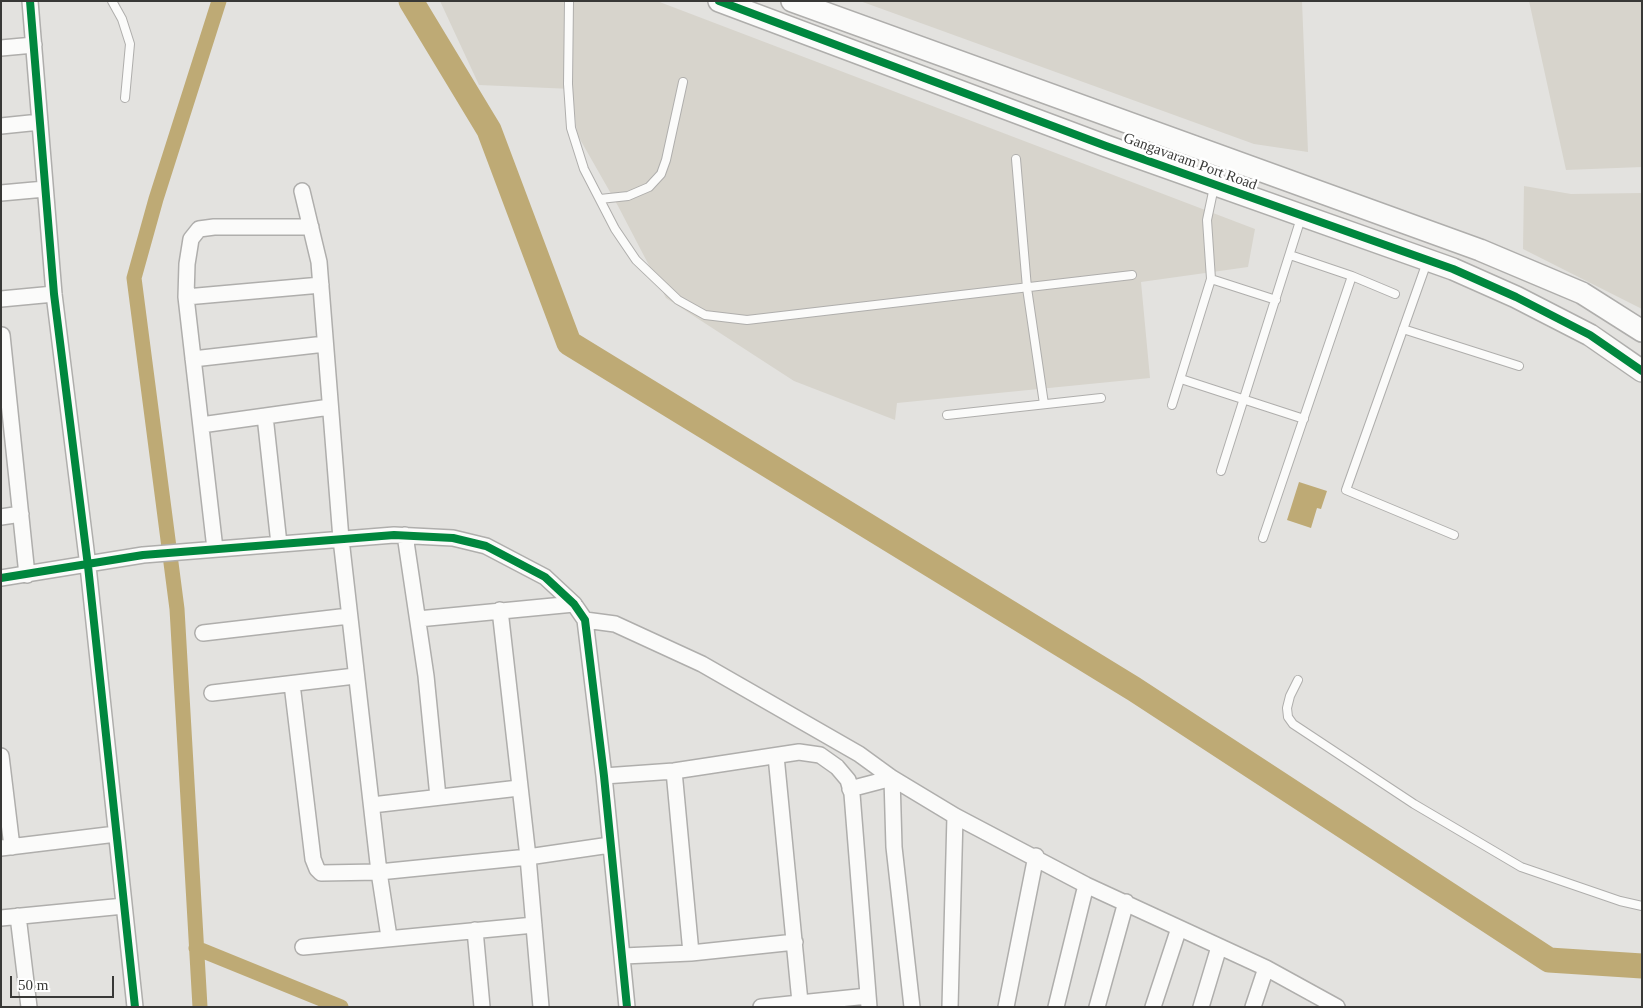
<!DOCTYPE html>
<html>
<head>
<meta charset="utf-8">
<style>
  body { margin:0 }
  #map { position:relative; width:1643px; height:1008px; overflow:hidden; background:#e3e2df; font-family:"Times New Roman",serif }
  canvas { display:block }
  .frame { position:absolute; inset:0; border:2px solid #383836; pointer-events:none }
  .scale { position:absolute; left:10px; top:976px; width:104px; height:22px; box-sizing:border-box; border:2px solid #383836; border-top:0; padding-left:6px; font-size:15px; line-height:18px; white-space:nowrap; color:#383836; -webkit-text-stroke:4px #fff; paint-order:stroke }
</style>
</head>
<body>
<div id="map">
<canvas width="1643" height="1008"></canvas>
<div class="frame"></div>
<div class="scale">50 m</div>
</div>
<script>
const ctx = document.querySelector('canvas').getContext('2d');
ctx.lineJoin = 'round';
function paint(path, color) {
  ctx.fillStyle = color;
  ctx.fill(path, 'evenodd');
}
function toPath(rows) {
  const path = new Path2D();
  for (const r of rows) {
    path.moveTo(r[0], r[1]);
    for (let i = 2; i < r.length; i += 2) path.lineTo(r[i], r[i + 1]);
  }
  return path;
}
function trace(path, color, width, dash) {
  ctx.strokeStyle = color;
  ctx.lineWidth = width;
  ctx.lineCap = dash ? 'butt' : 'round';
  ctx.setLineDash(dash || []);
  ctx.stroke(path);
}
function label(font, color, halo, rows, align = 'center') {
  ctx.font = font + ' "Times New Roman",serif';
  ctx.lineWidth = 5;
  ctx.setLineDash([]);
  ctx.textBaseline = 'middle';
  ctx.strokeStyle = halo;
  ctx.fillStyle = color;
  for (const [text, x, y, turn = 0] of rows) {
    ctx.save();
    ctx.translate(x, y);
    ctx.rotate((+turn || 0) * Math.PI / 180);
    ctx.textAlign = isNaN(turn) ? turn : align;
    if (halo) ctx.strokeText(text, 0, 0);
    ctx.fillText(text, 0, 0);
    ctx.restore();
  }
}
paint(toPath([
  [440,1,657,1,1255,229,1248,267,1141,282,1150,378,897,403,895,420,794,381,666,298,618,206,577,134,572,89,479,85],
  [860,1,1302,1,1308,152,1254,144],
  [1529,1,1642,1,1642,167,1566,170],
  [1524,186,1571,194,1642,193,1642,309,1523,249]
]), '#d7d4cc');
paint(toPath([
  [1299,482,1327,491,1321,509,1317,508,1311,528,1287,520]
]), '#beaa75');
trace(toPath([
  [196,948,341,1007],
  [200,1007,177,609,134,278,156,199,219,1]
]), '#beaa75', 15);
trace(toPath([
  [411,1,489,130,569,343,1134,689,1549,960,1642,966]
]), '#beaa75', 25);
const lane = toPath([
  [112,1,122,19,130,44,125,98],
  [569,1,568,84,571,128,584,169,615,229,636,260,678,300,705,315,747,320,1132,275],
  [1016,159,1027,288,1044,404],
  [600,199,628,196,649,187,661,174,666,160,683,82],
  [1290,255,1352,276,1395,294],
  [1427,262,1346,490,1454,535],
  [1211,279,1276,300],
  [1403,329,1519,366],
  [1181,379,1304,419],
  [1172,405,1211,279,1207,220,1214,187],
  [947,415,1101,398],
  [1221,471,1301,218],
  [1263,538,1352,276],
  [1298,680,1290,696,1287,708,1288,717,1293,724,1414,804,1521,867,1620,901,1642,906]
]);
const street = toPath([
  [30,1,54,294,88,566,135,1007],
  [1,48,34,45],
  [1,126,40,122],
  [302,191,319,262,341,539,379,872,389,937],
  [1,193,45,189],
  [186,297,321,285],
  [1,299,54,294],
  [2,335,27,575],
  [193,359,325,344],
  [265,416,279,544],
  [201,425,330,407],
  [1,517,21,514],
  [405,535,426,676,438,797],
  [215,549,186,297,187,264,191,239,199,229,214,227,311,227],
  [1,578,143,555,394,535,453,538,486,546,545,577,574,604,585,620,604,776,627,1007],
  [500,610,528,857,541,1007],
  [418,619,574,604],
  [585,620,615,624,702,664,859,754,892,778,955,816,1086,885,1266,968,1337,1007],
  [203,633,349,616],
  [292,684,313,859,317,869,321,873,379,872,528,857,610,845],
  [212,693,355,676],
  [1,756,12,847],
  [776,756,800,1002],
  [674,771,691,953],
  [604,776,674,771,799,752,820,755,837,767,848,780,852,794,869,1007],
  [850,789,892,778,894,847,912,1007],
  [372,805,519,788],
  [1,848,116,834],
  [18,916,29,1007],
  [1,918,124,906],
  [475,930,482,1007],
  [303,947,534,925],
  [623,956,691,953,795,942],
  [761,1007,868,996],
  [950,1007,955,816],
  [1006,1007,1036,856],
  [1056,1007,1086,885],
  [1097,1007,1126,902],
  [1153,1007,1179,928],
  [1201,1007,1219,947],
  [1253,1007,1266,968]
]);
const secondary = toPath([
  [719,1,1106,146,1453,269,1516,297,1590,335,1642,371],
  [792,1,1480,250,1582,293,1642,331]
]);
trace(lane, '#afaeac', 10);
trace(street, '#afaeac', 18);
trace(secondary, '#afaeac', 24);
trace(lane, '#fbfbfa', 8);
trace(street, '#fbfbfa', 15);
trace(secondary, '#fbfbfa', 21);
trace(toPath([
  [30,1,54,294,88,566,135,1007],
  [719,1,1106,146,1453,269,1516,297,1590,335,1642,371],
  [1,578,143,555,394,535,453,538,486,546,545,577,574,604,585,620,604,776,627,1007]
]), '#00873e', 8);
label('15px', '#383836', '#fff', [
  ["Gangavaram Port Road",1190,162,20]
]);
</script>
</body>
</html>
